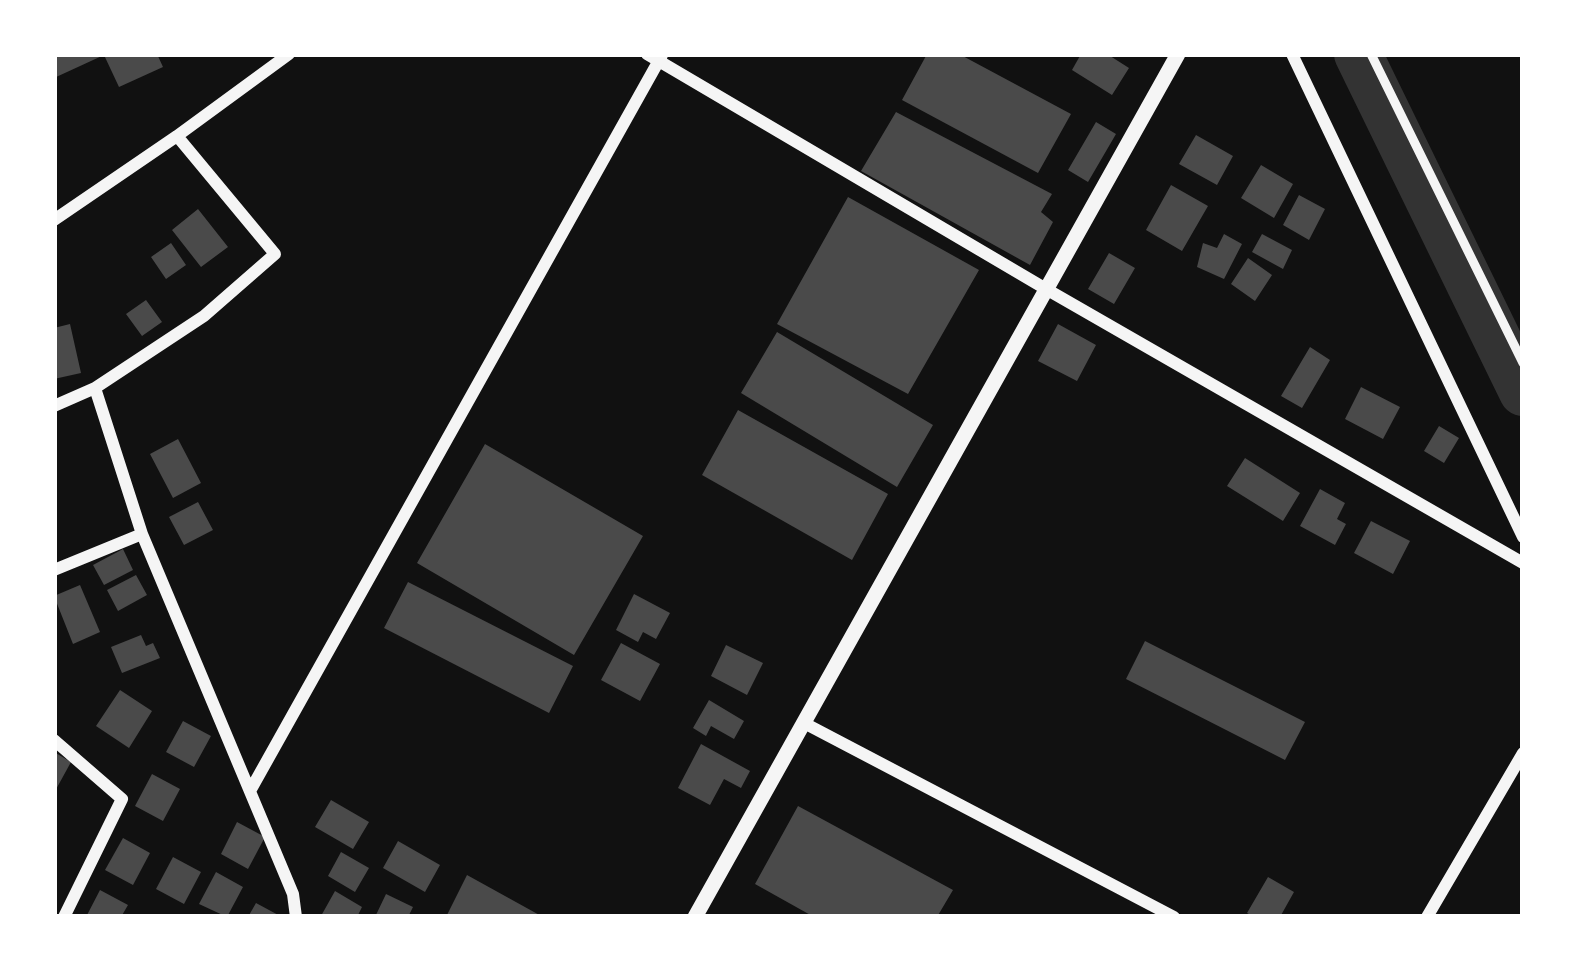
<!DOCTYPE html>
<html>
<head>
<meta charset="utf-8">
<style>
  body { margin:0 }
  #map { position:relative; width:1577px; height:971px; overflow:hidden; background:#111; font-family:Rubik,sans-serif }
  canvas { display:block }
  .frame { position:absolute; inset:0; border:57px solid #fff; pointer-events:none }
</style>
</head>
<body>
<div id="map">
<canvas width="1577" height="971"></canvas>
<div class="frame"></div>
</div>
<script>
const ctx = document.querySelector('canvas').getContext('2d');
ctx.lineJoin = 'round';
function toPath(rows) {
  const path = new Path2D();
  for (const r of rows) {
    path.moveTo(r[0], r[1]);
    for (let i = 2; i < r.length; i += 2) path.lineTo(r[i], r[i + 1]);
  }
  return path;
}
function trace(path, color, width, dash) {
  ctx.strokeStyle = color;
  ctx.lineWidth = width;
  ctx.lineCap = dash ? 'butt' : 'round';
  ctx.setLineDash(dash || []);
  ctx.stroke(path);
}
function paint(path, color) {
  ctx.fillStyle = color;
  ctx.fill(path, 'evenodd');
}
trace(toPath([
  [1358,54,1523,392]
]), '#333', 48);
paint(toPath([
  [54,54,157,54,163,67,119,87,104,55,54,78],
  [927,54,959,54,1071,114,1038,173,902,100],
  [1081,54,1107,54,1129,68,1112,95,1072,70],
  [896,112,1052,194,1041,212,1053,222,1030,265,861,171],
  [1096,122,1116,134,1088,182,1068,170],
  [1196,135,1233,156,1217,185,1179,164],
  [1261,165,1293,184,1274,218,1241,198],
  [1171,185,1208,206,1182,251,1146,230],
  [1299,195,1325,209,1309,240,1283,225],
  [848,197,979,270,908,394,777,324],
  [198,209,228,247,201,267,172,230],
  [1224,234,1242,244,1224,279,1197,267,1203,243,1217,248],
  [1262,234,1292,250,1283,269,1252,252],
  [171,243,186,265,166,279,151,257],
  [1109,253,1135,268,1114,304,1088,289],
  [1248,258,1272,275,1255,301,1231,284],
  [146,300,162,322,142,336,126,314],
  [70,324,81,373,54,379,54,328],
  [1058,324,1096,345,1077,381,1038,361],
  [777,332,933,425,897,487,741,393],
  [1310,347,1330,360,1302,408,1281,396],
  [1361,387,1400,407,1383,439,1345,419],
  [738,410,888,494,852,560,702,475],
  [1439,426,1459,438,1444,463,1424,451],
  [178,439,201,483,173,498,150,454],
  [485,444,643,536,574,655,417,563],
  [1245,458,1300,493,1283,521,1227,486],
  [1320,489,1345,503,1337,519,1346,524,1335,545,1300,526],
  [198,502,213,530,184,545,169,517],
  [1371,521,1410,541,1393,574,1354,553],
  [123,549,133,570,104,585,93,565],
  [136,575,147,595,118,611,107,590],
  [408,582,573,666,549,713,384,628],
  [80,585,100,632,73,644,54,596],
  [634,594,670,613,656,639,643,632,638,642,616,630],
  [141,635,146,646,153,643,160,658,122,673,111,647],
  [1145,641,1305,722,1285,760,1126,679],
  [621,643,660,664,640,701,601,680],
  [726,645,763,663,747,695,711,676],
  [120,690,152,711,129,748,96,726],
  [709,700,744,721,734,739,711,726,706,736,693,728],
  [183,721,211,736,194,767,166,752],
  [701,744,750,771,741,788,724,779,710,805,678,788],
  [54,752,71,762,54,793],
  [152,774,180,789,163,821,135,806],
  [331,800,369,822,353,849,315,827],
  [798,806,953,890,937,917,814,917,755,884],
  [237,822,265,837,248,869,221,854],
  [123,838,150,853,133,885,105,870],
  [398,841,440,865,425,892,383,868],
  [341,852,369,868,355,892,328,876],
  [173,857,201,872,184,904,156,889],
  [216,872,243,887,227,917,199,904],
  [467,875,543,917,446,917],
  [1268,877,1294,892,1280,917,1254,917,1247,913],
  [100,890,128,905,121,917,86,917],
  [335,891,362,907,357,917,321,916],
  [386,894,413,907,408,917,375,917],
  [256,903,282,917,248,917]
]), '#4a4a4a');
trace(toPath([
  [1371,54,1523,363]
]), '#f5f5f5', 9);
trace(toPath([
  [647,54,1046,289,1523,563],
  [1292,54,1523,537],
  [54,220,177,136,289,54],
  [95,388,142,534,293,894,296,917],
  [54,406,95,388,204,316,275,254,177,136],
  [54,570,142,534],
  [804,723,1174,917],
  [54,740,122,799,64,917],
  [250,791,662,55],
  [1427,917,1523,753]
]), '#f5f5f5', 12);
trace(toPath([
  [695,917,1178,54]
]), '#f5f5f5', 15);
</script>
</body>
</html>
